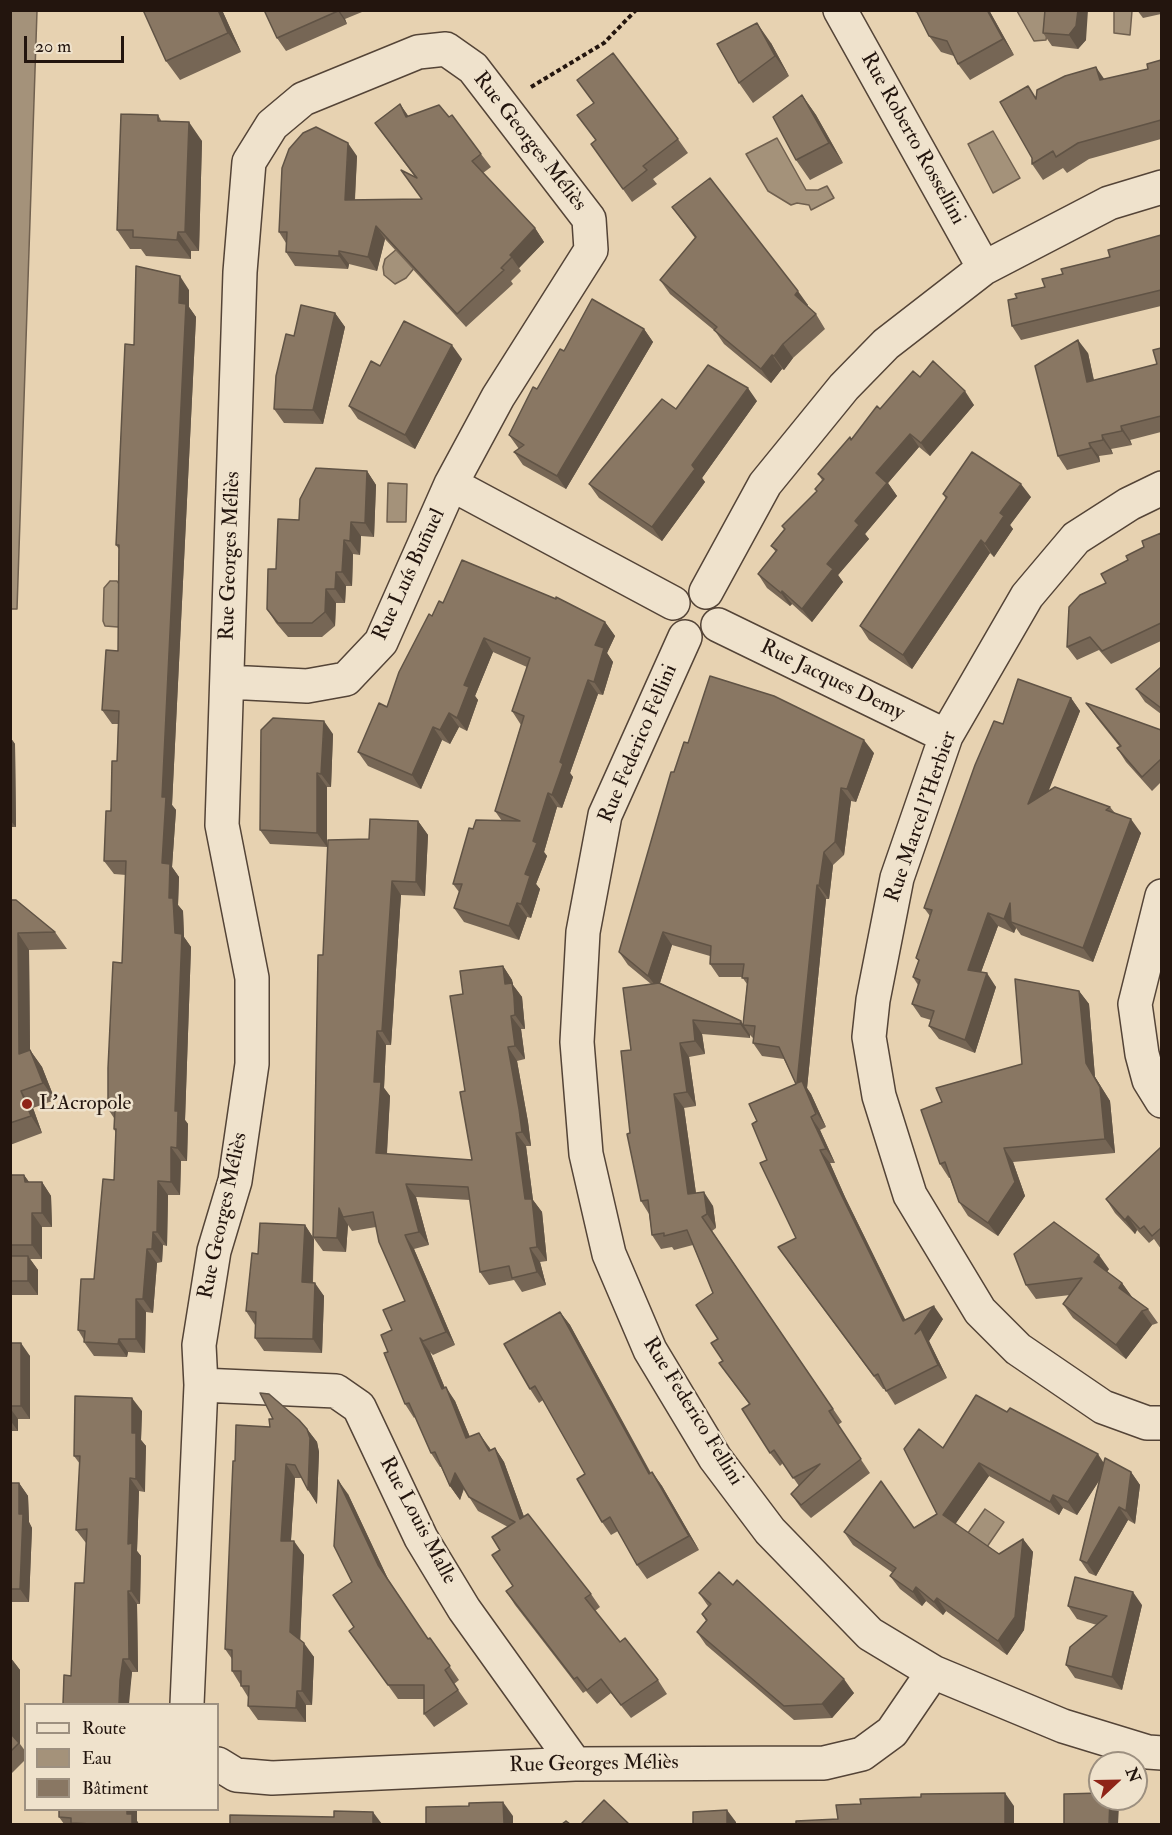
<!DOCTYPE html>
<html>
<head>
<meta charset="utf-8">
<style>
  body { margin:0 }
  #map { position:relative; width:1172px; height:1835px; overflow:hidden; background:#e7d2b1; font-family:"IM FELL Double Pica",serif }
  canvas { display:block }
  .frame { position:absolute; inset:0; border:12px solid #23150e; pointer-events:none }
  .legend { position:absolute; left:24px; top:1703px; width:195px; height:108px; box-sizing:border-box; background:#efe2cc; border:2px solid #9d9080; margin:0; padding:8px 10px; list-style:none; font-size:18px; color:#23150e }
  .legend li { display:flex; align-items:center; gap:12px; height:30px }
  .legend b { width:30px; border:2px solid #9d9080 }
  .north { position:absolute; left:1088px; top:1751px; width:60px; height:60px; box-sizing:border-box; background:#efe2cc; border:2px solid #9d9080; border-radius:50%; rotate:68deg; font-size:16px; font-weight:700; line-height:24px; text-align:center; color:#23150e }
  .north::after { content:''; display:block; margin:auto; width:21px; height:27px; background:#8f2418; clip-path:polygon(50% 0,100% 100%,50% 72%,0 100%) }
  .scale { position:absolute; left:24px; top:36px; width:100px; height:27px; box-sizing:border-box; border:3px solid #23150e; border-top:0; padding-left:8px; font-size:18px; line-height:21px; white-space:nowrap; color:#23150e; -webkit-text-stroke:4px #efe2cc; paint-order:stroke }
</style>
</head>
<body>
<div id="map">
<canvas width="1172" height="1835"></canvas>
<div class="frame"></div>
<ul class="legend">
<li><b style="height:8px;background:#efe2cc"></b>Route</li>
<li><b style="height:16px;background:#a4927a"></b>Eau</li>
<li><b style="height:16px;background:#897763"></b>Bâtiment</li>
</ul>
<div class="north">N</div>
<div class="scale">20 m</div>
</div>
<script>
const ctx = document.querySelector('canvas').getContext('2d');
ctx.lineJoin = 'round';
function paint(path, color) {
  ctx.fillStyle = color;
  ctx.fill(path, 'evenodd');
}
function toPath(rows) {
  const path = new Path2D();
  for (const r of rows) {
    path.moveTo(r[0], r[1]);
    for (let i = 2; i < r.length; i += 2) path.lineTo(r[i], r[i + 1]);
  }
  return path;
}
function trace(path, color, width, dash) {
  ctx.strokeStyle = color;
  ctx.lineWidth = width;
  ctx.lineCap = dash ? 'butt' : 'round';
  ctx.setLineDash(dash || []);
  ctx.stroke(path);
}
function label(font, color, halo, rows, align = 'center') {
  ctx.font = font + ' "IM FELL Double Pica",serif';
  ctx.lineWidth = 5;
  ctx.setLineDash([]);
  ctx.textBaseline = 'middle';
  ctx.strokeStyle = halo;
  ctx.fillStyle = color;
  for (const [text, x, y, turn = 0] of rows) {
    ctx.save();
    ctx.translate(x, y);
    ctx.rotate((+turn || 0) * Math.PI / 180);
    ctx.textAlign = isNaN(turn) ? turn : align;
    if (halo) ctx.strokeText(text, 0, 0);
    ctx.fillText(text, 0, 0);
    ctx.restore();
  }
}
const water = toPath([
  [10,11,37,11,17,609,10,609,10,11],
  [1017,11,1050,11,1046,40,1034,41,1017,11],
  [1114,11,1132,11,1130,35,1114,33,1114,11],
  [993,131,1020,178,993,193,968,144,993,131],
  [777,138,806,190,818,190,827,186,834,198,811,210,809,205,797,203,791,205,768,191,746,154,777,138],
  [398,248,420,261,406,278,395,284,384,275,383,267,385,259,398,248],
  [388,483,407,484,406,522,387,522,388,483],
  [110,581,117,581,122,588,121,622,118,627,105,626,103,621,104,588,110,581],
  [985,1509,1004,1522,980,1557,960,1544,985,1509]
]);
paint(water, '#a4927a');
trace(water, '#70604f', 1.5);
const minor = toPath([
  [840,10,984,268],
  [451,484,673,603],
  [1162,488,1129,504,1076,538,1027,596,946,736,897,878,873,1000,869,1037,879,1096,910,1195,980,1311,1018,1349,1103,1407,1147,1423,1162,1423],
  [706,592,765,484,844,387,886,344,984,268,1109,203,1162,187],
  [718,625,946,736],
  [685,637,605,815,583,932,577,1042,586,1154,609,1254,650,1350,715,1458,770,1531,870,1634,933,1672,1063,1726,1148,1752,1162,1753],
  [1162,896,1135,1004,1142,1054,1149,1080,1162,1101],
  [201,1385,336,1391,359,1407,421,1538,464,1609,575,1764],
  [187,1704,201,1385,199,1345,214,1251,235,1181,252,1064,252,978,222,825,240,272,249,162,272,125,303,99,418,52,446,49,473,68,589,219,591,250,498,397,451,484,381,642,346,679,307,686,227,682],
  [218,1764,236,1775,272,1778,575,1764,824,1763,862,1754,892,1732,933,1672]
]);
trace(minor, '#544437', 36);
trace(toPath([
  [531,87,604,43,636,10]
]), '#23150e', 4, [4.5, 3]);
trace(minor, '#efe2cc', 33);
paint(toPath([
  [222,10,241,52,180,80,166,61],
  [264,10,362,10,362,12,345,19,347,24,286,51,277,38],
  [914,10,989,10,1014,55,970,80,958,64,954,56,941,52,929,36,917,12,916,13],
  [1045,10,1086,40,1078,49,1052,46,1043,33],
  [1137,10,1161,10,1161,14,1143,18],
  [771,43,789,76,753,103,739,83],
  [1161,60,1161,139,1089,159,1067,173,1063,168,1043,180,1032,164,1036,97,1148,69],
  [577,80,678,139,688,153,653,179,657,184,632,202,591,144,596,140,594,103],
  [802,95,816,115,843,163,810,180,796,160],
  [400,104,408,116,449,117,481,154,491,167,483,173,535,228,544,242,519,268,521,271,511,281,513,284,466,327,385,239,377,271,349,264,348,269,295,266,286,252,286,243,279,232,357,156,355,200,422,199,401,170,415,177,375,123],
  [158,115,162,122,202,141,199,251,191,251,191,259,146,256,141,249,130,249,117,230],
  [672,207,808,305,807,306,816,314,825,329,793,358,784,370,782,369,771,383,724,344,715,331,670,294,660,280,695,238],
  [1161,235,1161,306,1021,340,1012,326,1017,298,1045,287,1063,274,1110,257],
  [189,290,189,307,196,317,172,805,176,810,172,867,179,877,178,905,183,911,184,937,191,947,185,1120,188,1124,187,1161,181,1161,180,1195,168,1195,167,1246,163,1245,162,1262,157,1263,153,1313,146,1312,145,1353,128,1352,127,1357,94,1356,84,1342,84,1340,78,1330,94,1279,114,1180,116,1133,114,1129,114,1118,108,1109,122,963,126,875,114,874,104,861,117,761,118,724,112,724,102,710,118,651,119,549,116,545,134,345],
  [335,313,345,327,323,424,284,423,274,409],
  [644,329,653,342,566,489,523,465,514,452,519,449,509,435,537,389,564,351],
  [1161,348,1161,432,1130,440,1132,445,1111,449,1113,454,1099,456,1100,462,1067,470,1058,456,1088,353,1094,380,1157,364],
  [462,359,415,449,358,419,349,406,380,366],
  [920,377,974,405,930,456,919,447,888,483,897,496,865,534,869,539,838,575,843,582,812,622,792,604,790,606,767,588,758,574,776,552,771,546,784,529,782,526,817,491,815,489,822,480,818,474,880,409],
  [757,401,702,478,705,482,662,541,599,498,589,484,676,409],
  [367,471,376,485,374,537,361,536,360,555,353,554,352,586,346,586,345,603,336,603,335,626,322,637,288,637,276,623,267,609,276,569,299,520],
  [943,494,1031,497,1010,525,1013,529,994,557,990,553,912,669,869,640,860,626,946,499],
  [1161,533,1161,641,1111,664,1099,650,1077,660,1067,647,1106,583,1128,560],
  [443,603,605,622,615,636,607,653,613,662,603,695,598,694,570,773,573,777,562,808,557,807,544,852,547,856,536,884,540,889,531,918,527,917,519,940,464,922,454,908,459,892,453,884,473,829,502,821,495,811,521,725,512,711,527,667,493,652,475,696,478,700,467,731,459,727,450,744,442,740,421,789,368,766,358,752,387,707,432,616],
  [1161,667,1161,714,1145,702,1136,689],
  [1071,698,1080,711,1048,791,1110,807,1115,813,1141,833,1093,962,1021,935,1016,928,1014,933,998,926,981,972,996,987,975,1053,939,1039,929,1026,931,1020,921,1017,912,1004,918,985,913,977,919,962,916,958,930,916,924,908,1003,724],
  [1086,703,1161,730,1161,782,1152,791,1126,762,1117,748,1120,747,1096,717],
  [333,734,331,787,327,787,327,847,270,844,260,830],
  [10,737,15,744,16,827,10,827],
  [688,743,874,753,856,802,851,801,844,855,833,865,829,899,826,899,807,1088,811,1094,826,1127,820,1130,835,1163,830,1163,845,1197,905,1319,943,1319,929,1341,947,1378,895,1405,885,1389,883,1389,787,1260,796,1238,767,1160,757,1121,796,1084,784,1059,762,1056,753,1043,753,1038,750,1035,750,1038,702,1034,705,1054,689,1057,696,1106,684,1108,696,1193,713,1206,716,1228,712,1231,842,1422,838,1425,870,1473,811,1518,801,1508,791,1494,799,1486,783,1463,780,1466,770,1453,749,1404,719,1363,723,1361,718,1339,713,1293,693,1245,674,1250,672,1247,661,1249,652,1235,649,1214,641,1201,630,1133,631,1050,651,984,628,965,619,952,674,772],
  [672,945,710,956,710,964,719,977,742,977,747,984,743,1025,741,1021,660,983],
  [418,821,428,835,425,896,401,895,391,1045,386,1045,384,1088,390,1096,387,1154,472,1160,465,1091,463,994,503,966,512,980,513,985,522,997,525,1029,521,1029,525,1059,517,1061,528,1122,531,1146,526,1146,533,1200,542,1212,547,1261,540,1262,546,1285,522,1292,514,1280,489,1285,480,1272,470,1200,416,1197,429,1245,414,1249,455,1345,433,1355,430,1352,445,1388,455,1401,470,1437,489,1447,491,1450,495,1448,504,1462,524,1517,591,1594,600,1607,595,1611,620,1642,658,1680,667,1694,631,1718,611,1693,597,1704,586,1691,583,1693,515,1605,506,1591,513,1586,500,1550,508,1527,478,1511,464,1489,460,1500,450,1486,441,1467,440,1467,431,1453,415,1417,414,1418,405,1404,388,1352,392,1330,405,1301,376,1227,352,1231,348,1225,346,1252,323,1251,313,1237,323,955,369,839],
  [10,900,55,932,67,949,29,950,30,1050,42,1067,55,1100,33,1108,42,1133,10,1145],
  [1079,991,1089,1004,1095,1077,1110,1101,1115,1153,1013,1162,1025,1196,998,1236,968,1216,959,1202,950,1178,949,1178,940,1164,942,1102,1022,1064],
  [1161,1147,1161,1249,1154,1239,1149,1243,1137,1230,1135,1234,1115,1213,1106,1199],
  [10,1175,24,1175,29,1182,42,1182,51,1196,52,1227,42,1227,42,1259,30,1259,38,1270,38,1295,10,1295],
  [305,1225,314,1239,313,1282,324,1296,322,1353,264,1351,255,1338,255,1325,246,1311,258,1254],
  [1109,1269,1107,1272,1122,1283,1132,1297,1148,1309,1158,1323,1152,1325,1126,1359,1073,1318,1063,1304,1070,1295,1036,1299,1026,1285],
  [560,1312,570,1325,651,1473,652,1472,662,1486,699,1550,647,1579,637,1565,618,1531,611,1535,602,1522,585,1474,543,1400,539,1403,530,1389],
  [10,1343,30,1356,30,1419,18,1419,18,1431,10,1431],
  [142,1411,141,1440,146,1446,145,1471,145,1492,139,1491,137,1551,141,1556,140,1604,137,1604,138,1672,132,1672,129,1693,71,1676,84,1583,86,1543,76,1530,80,1464,74,1456],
  [307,1429,317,1442,319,1452,317,1504,302,1478,295,1478,291,1541,304,1555,300,1640,314,1657,312,1705,306,1705,306,1722,258,1720,248,1706,248,1697,232,1671,232,1659,225,1649,235,1461],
  [943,1448,1104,1462,1131,1472,1140,1485,1135,1524,1128,1520,1096,1576,1089,1573,1080,1560,1099,1481,1077,1515,1063,1508,1059,1515,989,1476,955,1524,999,1554,1023,1539,1033,1552,1024,1630,1007,1655,946,1611,943,1615,926,1601,922,1606,900,1589,890,1576,893,1573,853,1545,844,1532,914,1528,937,1514],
  [10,1483,19,1483,28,1496,29,1522,32,1528,29,1602,10,1602],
  [348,1494,388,1579,428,1639,430,1638,459,1680,454,1684,468,1704,434,1727,424,1714,424,1699,398,1699,349,1631,354,1627],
  [699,1593,854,1693,832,1718,794,1720,706,1645,697,1632,706,1621,702,1614,708,1606],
  [1142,1605,1122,1690,1075,1678,1066,1665,1097,1625,1077,1619,1068,1606],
  [10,1657,20,1670,20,1744,26,1752,26,1759,10,1775],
  [59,1817,137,1821,139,1824,64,1824]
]), '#766655');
paint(toPath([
  [218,10,222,10,241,52,228,33],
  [339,10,345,19,347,24,338,11],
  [987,10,989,10,1014,55,1003,39],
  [1078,10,1088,10,1086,40,1078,49,1069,35],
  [757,23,771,43,789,76,775,56],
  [1096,67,1107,83,1100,80],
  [802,95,816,115,843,163,829,143],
  [400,104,409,117,406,117],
  [189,122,202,141,199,251,185,232],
  [348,143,357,156,354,213,345,200],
  [376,226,385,239,377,271,368,257],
  [535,228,544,242,519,268,510,255],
  [178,232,191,251,191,259,177,240],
  [339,251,349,264,348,269,339,256],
  [180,276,189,290,189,307,196,317,172,805,176,810,172,867,179,877,178,905,183,911,184,937,191,947,185,1120,188,1124,187,1161,177,1148,175,1111,175,933,162,863,162,797],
  [798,291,808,305,805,309,795,295],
  [335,313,345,327,323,424,313,410],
  [644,329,653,342,566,489,557,476],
  [1078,340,1088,353,1097,396,1087,382],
  [783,344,793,358,784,370,774,356],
  [452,345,462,359,415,449,405,435],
  [772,355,782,369,771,383,761,369],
  [748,388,757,401,702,478,705,482,662,541,652,527,692,465],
  [965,391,974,405,930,456,921,443],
  [1121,426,1130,440,1132,445,1122,431],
  [910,434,919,447,888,483,897,496,865,534,869,539,838,575,843,582,812,622,802,609,827,564,855,521,876,473],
  [1102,435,1111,449,1113,454,1103,440],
  [1089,443,1099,456,1100,462,1091,448],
  [367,471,376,485,374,537,365,523],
  [1021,484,1031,497,1010,525,1013,529,994,557,985,544,1000,513],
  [351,522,361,536,360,555,350,541],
  [344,540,353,554,352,586,342,572],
  [981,540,990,553,912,669,903,655],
  [336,572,346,586,345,603,335,589],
  [326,589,336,603,335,626,325,612],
  [782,591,792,604,790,606,781,593],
  [605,622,615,636,607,653,613,662,603,695,594,682,595,645],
  [484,638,493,652,475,696,478,700,467,731,457,718,464,685],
  [588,680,598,694,570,773,573,777,562,808,552,795,560,762],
  [1071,698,1080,711,1038,818,1028,804],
  [449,713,459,727,450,744,440,730],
  [324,721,333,734,331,787,321,774],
  [433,727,442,740,421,789,412,775],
  [10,737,15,744,16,827,10,820],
  [864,740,874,753,856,802,847,789],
  [317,773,327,787,327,847,317,833],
  [841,788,851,801,844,855,835,842],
  [548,793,557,807,544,852,547,856,536,884,540,889,531,918,521,904,525,874,533,841],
  [1131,819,1141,833,1093,962,1083,948],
  [418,821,428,835,425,896,416,882],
  [824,852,833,865,829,899,819,886],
  [392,881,401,895,391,1045,382,1031],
  [817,885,826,899,807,1088,811,1094,826,1127,797,1083],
  [517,903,527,917,519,940,509,926],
  [1010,903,1011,922,1016,928,1014,933,1004,919],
  [988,913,998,926,977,983,968,970],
  [663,932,672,945,658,989,648,976],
  [18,933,29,950,30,1050,42,1067,55,1100,43,1083,19,1054],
  [503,966,512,980,513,985,522,997,525,1029,515,1015,505,984],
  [987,973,996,987,975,1053,965,1040],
  [1079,991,1089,1004,1095,1077,1110,1101,1115,1153,1105,1139,1086,1063],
  [511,1016,521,1029,525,1059,515,1046],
  [693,1020,702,1034,705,1054,695,1041],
  [741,1021,750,1035,750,1038,740,1024],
  [377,1031,386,1045,384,1088,390,1096,386,1167,376,1153,374,1082],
  [680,1043,689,1057,696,1106,687,1092],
  [508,1047,517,1061,528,1122,531,1146,522,1132],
  [21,1091,33,1108,42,1133,31,1116],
  [674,1094,684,1108,698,1208,688,1194],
  [811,1117,820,1130,835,1163,826,1149],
  [516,1133,526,1146,533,1200,542,1212,547,1261,537,1247,525,1199],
  [171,1147,181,1161,180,1195,171,1182],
  [1004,1148,1013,1162,1025,1196,998,1236,988,1223],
  [820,1150,830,1163,845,1197,912,1334,903,1321,836,1184],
  [24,1175,34,1189,25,1182],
  [158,1181,168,1195,167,1246,157,1232],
  [42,1182,51,1196,52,1227,42,1213],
  [406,1184,416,1197,429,1245,419,1232],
  [704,1192,713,1206,716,1228,707,1214],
  [339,1208,343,1217,348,1225,346,1252,337,1238],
  [32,1213,42,1227,42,1259,32,1245],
  [1128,1216,1137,1230,1135,1234,1125,1220],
  [305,1225,314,1239,312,1296,302,1282],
  [153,1232,163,1245,162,1262,152,1249],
  [405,1235,414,1249,455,1345,446,1332],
  [530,1248,540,1262,546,1285,537,1272],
  [147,1249,157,1263,153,1313,143,1299],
  [1099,1255,1109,1269,1104,1276,1094,1262],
  [28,1256,38,1270,38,1295,28,1281],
  [315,1283,324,1296,322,1353,313,1339],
  [1122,1283,1132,1297,1119,1288],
  [136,1299,146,1312,145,1353,136,1339],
  [934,1306,943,1319,929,1341,947,1378,915,1334],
  [1142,1311,1152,1325,1126,1359,1116,1345],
  [560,1312,570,1325,658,1487,649,1474],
  [420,1338,430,1352,451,1403,442,1389],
  [119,1339,128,1352,127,1357,118,1344],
  [21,1343,30,1356,30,1419,21,1406],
  [446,1387,455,1401,476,1452,466,1438],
  [132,1398,142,1411,141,1440,146,1446,145,1492,136,1479,132,1433],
  [10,1408,18,1419,18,1431,10,1420],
  [307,1429,317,1442,319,1452,317,1504,308,1490],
  [479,1433,489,1447,498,1465,489,1451],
  [495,1448,504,1462,530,1533,520,1519],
  [1098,1454,1107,1468,1077,1515,1068,1502],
  [979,1463,989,1476,952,1529,943,1515],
  [286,1464,295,1478,290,1554,281,1541],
  [652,1472,662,1486,699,1550,689,1536],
  [1131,1472,1140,1485,1135,1524,1126,1511],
  [455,1473,464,1487,460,1500,450,1486],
  [130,1478,139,1491,137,1551,141,1556,140,1604,131,1591,128,1544],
  [338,1480,348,1494,388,1579,378,1565],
  [19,1483,28,1496,29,1522,32,1528,29,1602,20,1589],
  [1053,1495,1063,1508,1059,1515,1050,1502],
  [1119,1507,1128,1520,1096,1576,1087,1563],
  [1023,1539,1033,1552,1024,1630,1007,1655,998,1641],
  [294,1541,304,1555,300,1646,290,1632],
  [916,1587,926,1601,922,1606,913,1592],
  [128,1591,137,1604,138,1672,129,1659],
  [1133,1592,1142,1605,1122,1690,1112,1677],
  [937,1598,946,1611,943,1615,934,1602],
  [304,1643,314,1657,312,1705,302,1691],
  [10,1657,20,1670,20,1744,11,1734],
  [123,1659,132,1672,129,1704,119,1704,120,1680],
  [844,1679,854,1693,832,1718,822,1704],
  [297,1691,306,1705,306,1722,296,1708],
  [1005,1793,1014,1806,1014,1824,1005,1824],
  [1110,1799,1114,1799,1119,1806,1118,1824,1109,1824],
  [503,1802,513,1816,513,1824,504,1824],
  [127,1809,137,1809,137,1821,139,1824,132,1824,127,1814],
  [727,1810,736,1822,736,1824,727,1824],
  [373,1812,382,1824,373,1824]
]), '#605345');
const building = toPath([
  [143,10,218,10,228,33,166,61,143,10],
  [264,10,338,10,338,11,277,38,264,10],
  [916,10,987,10,1003,39,958,64,947,41,929,36,916,10],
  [1045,10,1078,10,1076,26,1069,35,1043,33,1045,10],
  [757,23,775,56,739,83,717,44,757,23],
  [613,53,678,139,643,166,647,170,623,189,591,144,596,140,577,115,594,103,577,80,613,53],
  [1161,60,1161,120,1078,143,1056,157,1053,151,1032,164,1032,158,1000,102,1028,86,1036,99,1037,90,1065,76,1096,67,1100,80,1148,69,1147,64,1161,60],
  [802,95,829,143,796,160,773,117,802,95],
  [400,104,406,117,439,105,449,117,452,115,481,154,472,161,535,228,510,255,512,257,501,268,504,270,457,314,376,226,368,257,339,251,339,256,286,252,287,232,279,232,282,168,289,149,303,133,316,127,348,143,345,200,422,199,401,170,417,178,375,123,400,104],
  [121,114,158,115,158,121,189,122,185,232,178,232,177,240,133,237,133,230,117,230,121,114],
  [710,178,798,291,795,295,816,314,783,344,774,356,772,355,761,369,714,330,717,327,660,280,696,237,672,207,710,178],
  [1161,235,1161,290,1012,326,1008,300,1017,298,1015,294,1045,287,1042,279,1063,274,1061,269,1110,257,1108,250,1161,235],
  [136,266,180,276,179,303,186,304,162,797,166,797,162,863,170,864,169,898,173,898,175,933,182,934,175,1111,178,1111,177,1148,171,1147,171,1182,158,1181,157,1232,153,1232,152,1249,147,1249,143,1299,136,1299,136,1339,119,1339,118,1344,84,1342,85,1331,78,1330,81,1279,94,1279,103,1179,114,1180,116,1129,114,1129,115,1109,108,1109,108,1068,113,962,122,963,126,861,104,861,106,811,111,811,112,761,117,761,119,711,102,710,106,650,118,651,119,545,116,545,125,344,134,345,136,266],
  [592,299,644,329,557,476,514,452,524,445,509,435,533,387,537,389,560,349,564,351,592,299],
  [301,305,335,313,313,410,274,409,276,376,286,334,294,336,301,305],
  [404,321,452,345,405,435,349,406,371,361,380,366,404,321],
  [1078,340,1087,382,1157,364,1153,350,1161,348,1161,416,1121,426,1122,431,1102,435,1103,440,1089,443,1091,448,1058,456,1035,366,1078,340],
  [933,361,965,391,921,443,910,434,876,473,887,483,855,521,859,525,827,564,833,569,802,609,782,591,781,593,758,574,777,550,771,546,785,529,782,526,817,491,815,489,824,479,818,474,850,437,851,440,877,406,880,409,913,371,920,377,933,361],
  [708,365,748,388,692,465,695,469,652,527,589,484,662,399,676,409,708,365],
  [972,452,1021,484,1000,513,1004,516,985,544,981,540,903,655,860,626,947,497,943,494,972,452],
  [316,468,367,471,365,523,351,522,350,541,344,540,342,572,336,572,335,589,326,589,325,612,312,623,278,623,267,609,268,569,276,569,278,519,299,520,300,499,316,468],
  [1161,533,1161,623,1102,651,1090,637,1067,647,1069,607,1080,595,1106,583,1101,574,1128,560,1126,556,1144,547,1142,541,1161,533],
  [462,560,556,599,556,597,605,622,595,645,604,648,594,682,588,680,560,762,563,764,552,795,548,793,533,841,537,843,525,874,530,876,521,904,517,903,509,926,454,908,462,884,453,884,469,828,473,829,476,820,520,821,495,811,524,716,512,711,530,658,484,638,464,685,469,687,457,718,449,713,440,730,433,727,412,775,358,752,379,703,387,707,399,672,429,614,432,616,439,601,443,603,462,560],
  [1161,667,1161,708,1136,689,1161,667],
  [710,676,774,696,864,740,847,789,841,788,835,842,824,852,819,886,817,885,797,1083,802,1081,816,1114,811,1117,826,1149,820,1150,836,1184,903,1321,934,1306,915,1334,921,1329,938,1365,886,1391,878,1374,874,1376,778,1247,796,1238,760,1163,767,1160,752,1124,757,1121,749,1104,796,1084,779,1047,753,1043,755,1026,743,1025,748,978,742,978,744,964,710,964,711,946,663,932,648,976,619,952,671,772,674,772,684,742,688,743,710,676],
  [1018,679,1071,698,1028,804,1055,787,1110,807,1106,810,1131,819,1083,948,1011,922,1010,903,1004,919,988,913,968,970,987,973,965,1040,929,1026,934,1011,912,1004,920,980,913,977,919,960,916,958,932,910,924,908,975,765,994,721,1003,724,1018,679],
  [1086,703,1161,730,1161,759,1142,777,1117,748,1121,746,1086,703],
  [273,718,324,721,321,774,317,773,317,833,260,830,261,730,273,718],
  [370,819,418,821,416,882,392,881,382,1031,377,1031,374,1082,381,1082,376,1153,472,1160,460,1092,465,1091,450,996,463,994,460,971,503,966,505,984,512,983,514,997,515,1015,511,1016,515,1046,508,1047,519,1109,522,1132,516,1133,525,1199,532,1199,537,1247,530,1248,537,1272,512,1278,509,1266,480,1272,468,1187,406,1184,419,1232,405,1235,446,1332,423,1341,420,1338,442,1389,446,1387,466,1438,479,1433,489,1451,495,1448,520,1519,528,1514,591,1594,585,1598,620,1642,625,1638,658,1680,621,1705,601,1679,587,1690,577,1677,574,1679,506,1591,513,1586,492,1555,500,1550,492,1537,515,1522,469,1497,455,1473,450,1486,435,1452,431,1453,409,1403,405,1404,384,1353,388,1352,381,1335,392,1330,383,1310,405,1301,379,1242,373,1212,343,1217,339,1208,337,1238,313,1237,318,955,323,955,328,840,369,839,370,819],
  [10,900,16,900,55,932,18,933,19,1054,30,1050,43,1083,21,1091,31,1116,10,1123,10,900],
  [1015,979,1079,991,1086,1063,1100,1087,1105,1139,1004,1148,1015,1182,988,1223,959,1202,945,1162,940,1164,921,1110,942,1102,936,1088,1022,1064,1015,979],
  [659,983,741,1021,740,1024,693,1020,695,1041,680,1043,687,1092,674,1094,688,1194,704,1192,707,1214,702,1217,833,1409,829,1411,861,1459,801,1505,791,1494,820,1464,793,1478,774,1450,770,1453,742,1409,750,1404,719,1363,723,1361,711,1343,718,1339,696,1305,713,1293,687,1230,664,1236,664,1233,652,1235,648,1200,641,1201,627,1134,630,1133,621,1051,631,1050,623,988,659,983],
  [1161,1147,1161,1228,1152,1236,1144,1226,1140,1229,1128,1216,1125,1220,1106,1199,1161,1147],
  [10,1175,24,1175,25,1182,42,1182,42,1213,32,1213,32,1245,10,1245,10,1175],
  [1054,1222,1099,1255,1094,1262,1122,1283,1119,1288,1148,1309,1142,1311,1116,1345,1063,1304,1082,1278,1026,1285,1014,1254,1054,1222],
  [260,1223,305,1225,302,1282,315,1283,313,1339,255,1338,256,1312,246,1311,252,1253,258,1254,260,1223],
  [10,1256,28,1256,28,1281,10,1281,10,1256],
  [560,1312,649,1474,652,1472,689,1536,637,1565,610,1517,602,1522,577,1479,585,1474,535,1386,530,1389,504,1344,560,1312],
  [10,1343,21,1343,21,1406,10,1406,10,1343],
  [260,1393,269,1394,299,1420,307,1429,310,1438,308,1490,295,1465,286,1464,281,1541,294,1541,290,1632,304,1643,302,1691,297,1691,296,1708,248,1706,249,1686,241,1686,241,1671,232,1671,232,1650,225,1649,233,1461,235,1461,236,1425,270,1427,269,1419,273,1419,260,1393],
  [976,1395,1007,1412,1010,1408,1098,1454,1068,1502,1053,1495,1050,1502,979,1463,943,1515,999,1554,1023,1539,1015,1617,998,1641,937,1598,934,1602,916,1587,913,1592,890,1576,896,1568,844,1532,881,1481,914,1528,937,1514,904,1449,919,1429,943,1448,976,1395],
  [75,1396,132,1398,132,1433,136,1433,136,1479,130,1478,128,1544,132,1543,131,1591,128,1591,129,1659,123,1659,120,1680,119,1704,63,1704,64,1675,71,1676,75,1583,84,1583,87,1529,76,1530,80,1456,74,1456,75,1396],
  [1105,1458,1131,1472,1126,1511,1119,1507,1087,1563,1080,1560,1105,1458],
  [338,1480,378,1565,428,1639,430,1638,450,1666,445,1670,458,1690,424,1714,424,1685,388,1685,349,1631,354,1627,333,1595,352,1582,334,1546,338,1480],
  [10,1483,19,1483,19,1514,23,1514,20,1589,10,1589,10,1483],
  [719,1572,733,1585,737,1580,844,1679,822,1704,784,1706,697,1632,707,1620,702,1614,711,1604,699,1593,719,1572],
  [1075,1577,1133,1592,1112,1677,1066,1665,1070,1647,1107,1616,1068,1606,1075,1577],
  [10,1720,11,1734,19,1743,10,1752,10,1720],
  [1005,1793,1005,1824,796,1824,796,1821,838,1819,836,1805,861,1804,860,1799,921,1797,921,1794,1005,1793],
  [1100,1793,1100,1799,1110,1799,1109,1824,1112,1824,1064,1824,1064,1794,1100,1793],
  [604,1800,629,1824,581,1824,604,1800],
  [503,1802,504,1824,426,1824,426,1807,469,1806,469,1803,503,1802],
  [59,1809,127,1809,127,1814,132,1814,132,1824,92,1824,71,1823,71,1818,59,1817,59,1809],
  [727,1810,727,1824,693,1824,693,1812,727,1810],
  [334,1811,373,1812,373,1824,230,1824,230,1815,334,1817,334,1811],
  [566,1821,570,1824,562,1824,566,1821]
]);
paint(building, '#897763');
trace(building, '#605345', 1.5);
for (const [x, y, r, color] of [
  [27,1104,6,"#8f2418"]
]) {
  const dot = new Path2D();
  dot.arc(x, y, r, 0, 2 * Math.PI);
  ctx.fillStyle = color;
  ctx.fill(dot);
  trace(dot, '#efe2cc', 2);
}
label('21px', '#23150e', '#efe2cc', [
  ["Rue Roberto Rossellini",912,139,61],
  ["Rue Georges Méliès",529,142,52],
  ["Rue Georges Méliès",231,556,-88],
  ["Rue Luís Buñuel",410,575,-65],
  ["Rue Jacques Demy",832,681,26],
  ["Rue Federico Fellini",639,744,-67],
  ["Rue Marcel l'Herbier",922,817,-71],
  ["Rue Georges Méliès",224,1216,-78],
  ["Rue Federico Fellini",692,1412,58],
  ["Rue Louis Malle",417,1521,62],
  ["Rue Georges Méliès",594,1765,-1]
]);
label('21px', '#23150e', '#efe2cc', [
  ["L'Acropole",39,1104]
], 'left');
</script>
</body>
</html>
